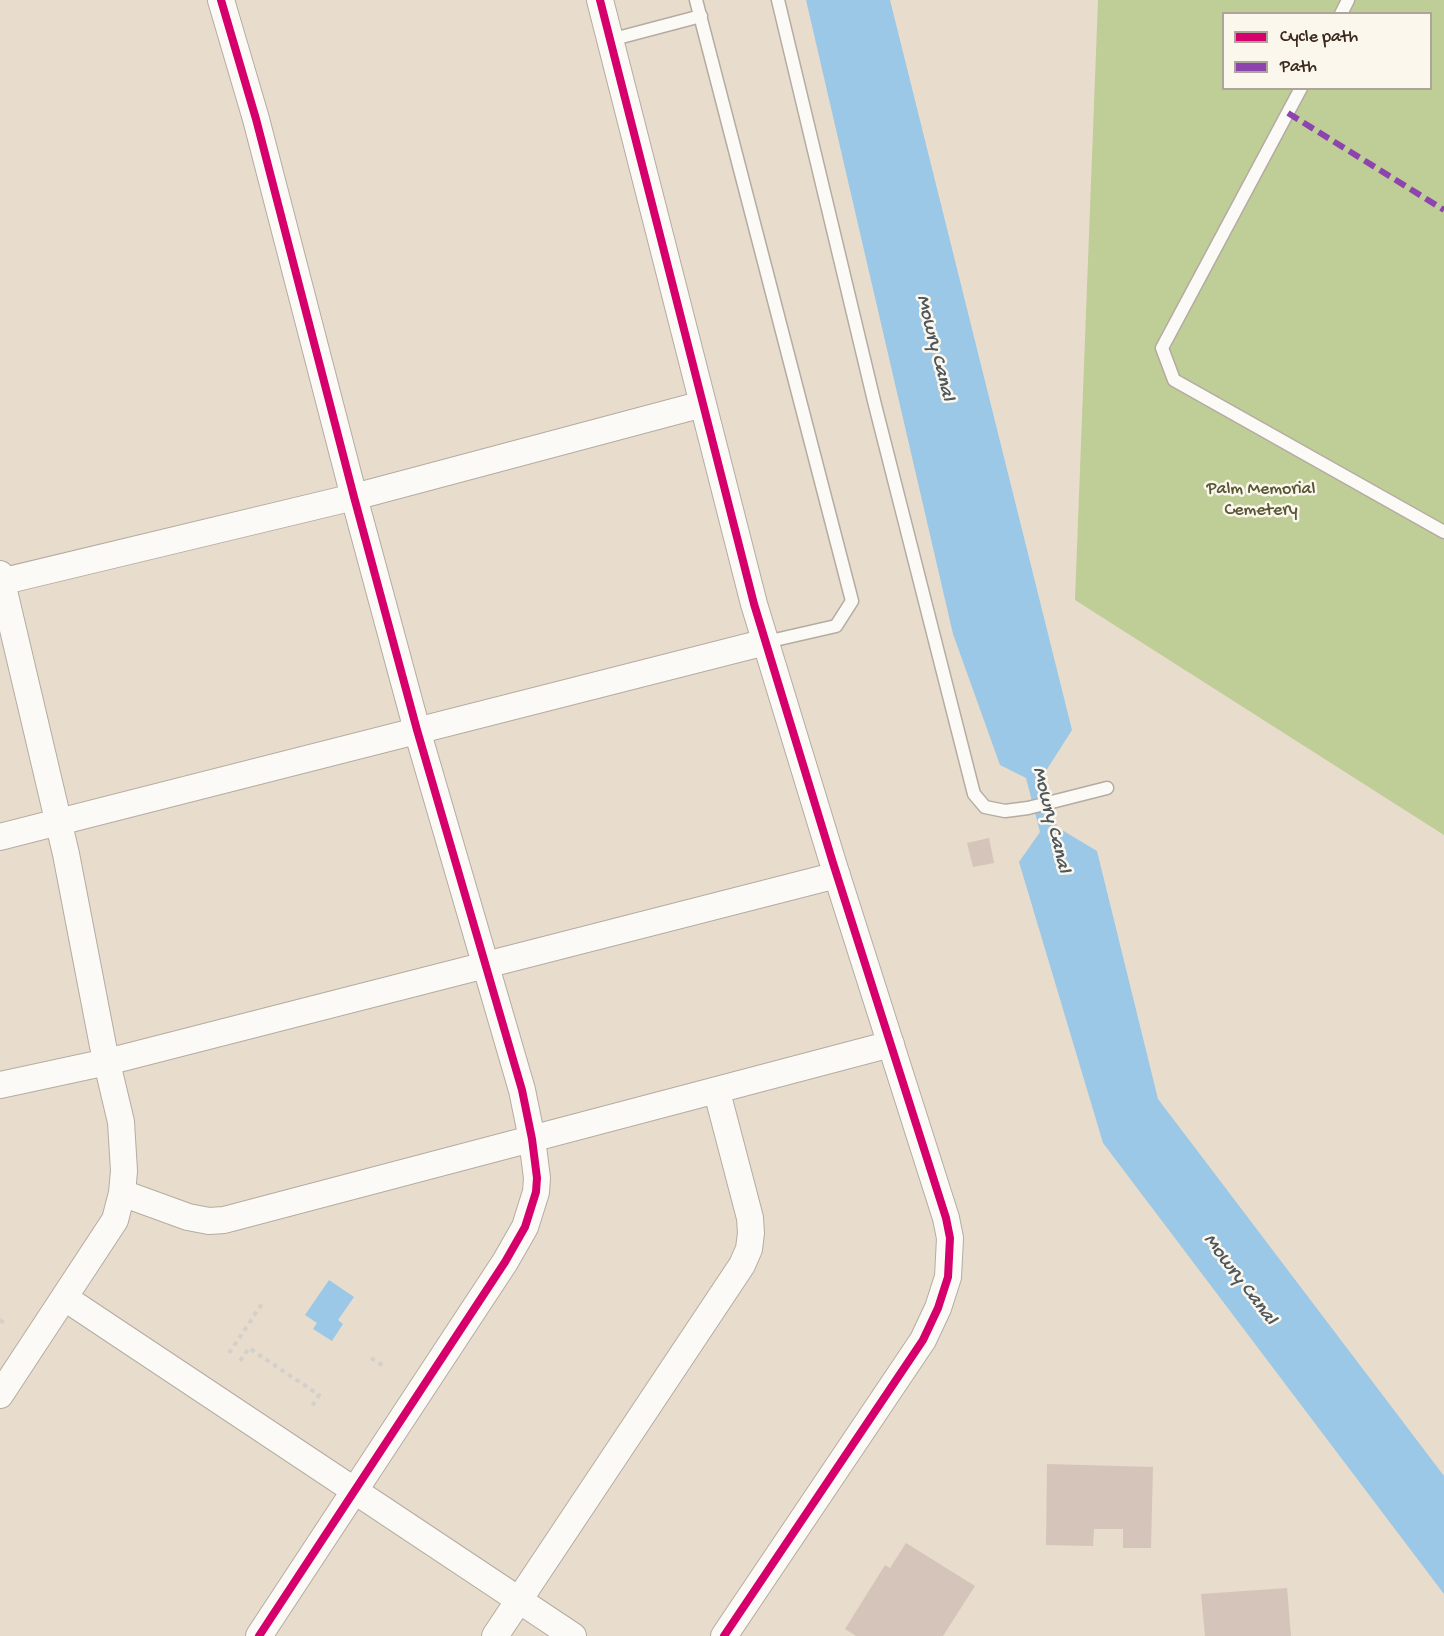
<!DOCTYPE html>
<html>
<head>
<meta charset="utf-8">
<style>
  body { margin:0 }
  #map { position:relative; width:1444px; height:1636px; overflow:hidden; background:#e8dccc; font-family:"Gochi Hand",sans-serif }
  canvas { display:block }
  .legend { position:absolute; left:1222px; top:12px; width:210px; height:78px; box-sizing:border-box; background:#fbf7ec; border:2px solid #aea59a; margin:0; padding:8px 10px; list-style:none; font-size:18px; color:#3b2a1e }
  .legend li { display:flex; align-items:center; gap:12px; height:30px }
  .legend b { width:30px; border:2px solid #aea59a }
</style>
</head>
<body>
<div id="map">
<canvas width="1444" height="1636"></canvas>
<ul class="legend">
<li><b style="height:8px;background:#d6006c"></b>Cycle path</li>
<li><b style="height:8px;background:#8e44ad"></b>Path</li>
</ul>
</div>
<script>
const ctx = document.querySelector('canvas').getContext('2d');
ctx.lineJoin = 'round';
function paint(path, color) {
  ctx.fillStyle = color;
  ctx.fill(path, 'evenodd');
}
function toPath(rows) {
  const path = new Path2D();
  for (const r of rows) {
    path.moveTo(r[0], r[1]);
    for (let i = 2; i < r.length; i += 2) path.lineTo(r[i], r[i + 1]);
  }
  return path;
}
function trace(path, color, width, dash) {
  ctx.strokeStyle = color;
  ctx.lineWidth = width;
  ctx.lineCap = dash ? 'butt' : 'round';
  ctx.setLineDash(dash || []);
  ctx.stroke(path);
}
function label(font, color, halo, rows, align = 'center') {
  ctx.font = font + ' "Gochi Hand",sans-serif';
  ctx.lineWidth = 5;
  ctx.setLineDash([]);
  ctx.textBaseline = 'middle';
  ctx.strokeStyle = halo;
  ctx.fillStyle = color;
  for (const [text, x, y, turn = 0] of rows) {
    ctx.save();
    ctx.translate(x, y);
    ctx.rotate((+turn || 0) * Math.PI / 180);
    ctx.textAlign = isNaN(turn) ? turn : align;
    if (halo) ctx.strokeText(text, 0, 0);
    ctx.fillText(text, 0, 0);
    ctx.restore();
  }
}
paint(toPath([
  [1098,0,1444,0,1444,835,1075,600],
  [1224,14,1430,14,1430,88,1224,88]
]), '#bfcd97');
paint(toPath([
  [806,0,890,0,1072,730,1044,774,1057,827,1097,851,1158,1099,1444,1476,1444,1594,1103,1143,1019,862,1040,832,1026,778,1000,765,953,634],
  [329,1280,354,1297,338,1320,343,1324,332,1341,313,1329,317,1323,305,1315]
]), '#9cc8e7');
paint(toPath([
  [989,838,994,863,973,867,967,843],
  [1047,1464,1153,1467,1151,1548,1123,1548,1123,1529,1094,1529,1093,1546,1046,1545],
  [906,1543,975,1586,943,1636,856,1636,845,1629,885,1565,890,1568],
  [1287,1588,1291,1636,1205,1636,1201,1594]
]), '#d5c4ba');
const service = toPath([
  [696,0,852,601,836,626,766,642],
  [778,0,875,405,974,794,985,807,1005,811,1028,808,1107,788],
  [1341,14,1348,0],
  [610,40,701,16],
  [1301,88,1162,348,1174,380,1444,532]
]);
const minor = toPath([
  [221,0,256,119,354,497,417,730,522,1090,532,1139,537,1178,536,1192,525,1227,505,1262,259,1636],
  [600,0,754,604,833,863,946,1218,950,1238,948,1277,938,1308,923,1340,724,1636],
  [0,574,66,854,103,1046,121,1122,124,1171,122,1193,115,1220,0,1395],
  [0,582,354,497,703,404],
  [0,837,766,642],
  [0,1085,107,1062,837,875],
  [122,1193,188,1217,209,1221,224,1220,891,1044],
  [65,1298,573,1636],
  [495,1636,742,1265,749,1249,751,1233,750,1218,717,1092]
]);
trace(service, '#b4aca1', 15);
trace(minor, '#b4aca1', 28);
trace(toPath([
  [0,1320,6,1324],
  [229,1353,262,1304],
  [371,1358,384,1366],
  [240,1361,249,1348,319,1395,311,1408]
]), '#d4d0cb', 4, [4.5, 4.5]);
trace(service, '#fcfaf7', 12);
trace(minor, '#fcfaf7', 26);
trace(toPath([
  [1288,113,1444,210]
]), '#8e44ad', 6, [12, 6]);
trace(toPath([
  [221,0,256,119,354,497,417,730,522,1090,532,1139,537,1178,536,1192,525,1227,505,1262,259,1636],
  [600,0,754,604,833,863,946,1218,950,1238,948,1277,938,1308,923,1340,724,1636]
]), '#d6006c', 8);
label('18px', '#585735', '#fbf7ec', [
  ["Palm Memorial",1261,490],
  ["Cemetery",1261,511]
]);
label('italic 20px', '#4e575e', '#fbf7ec', [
  ["Mowry Canal",934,348,76],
  ["Mowry Canal",1050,820,76],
  ["Mowry Canal",1239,1280,53]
]);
</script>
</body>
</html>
